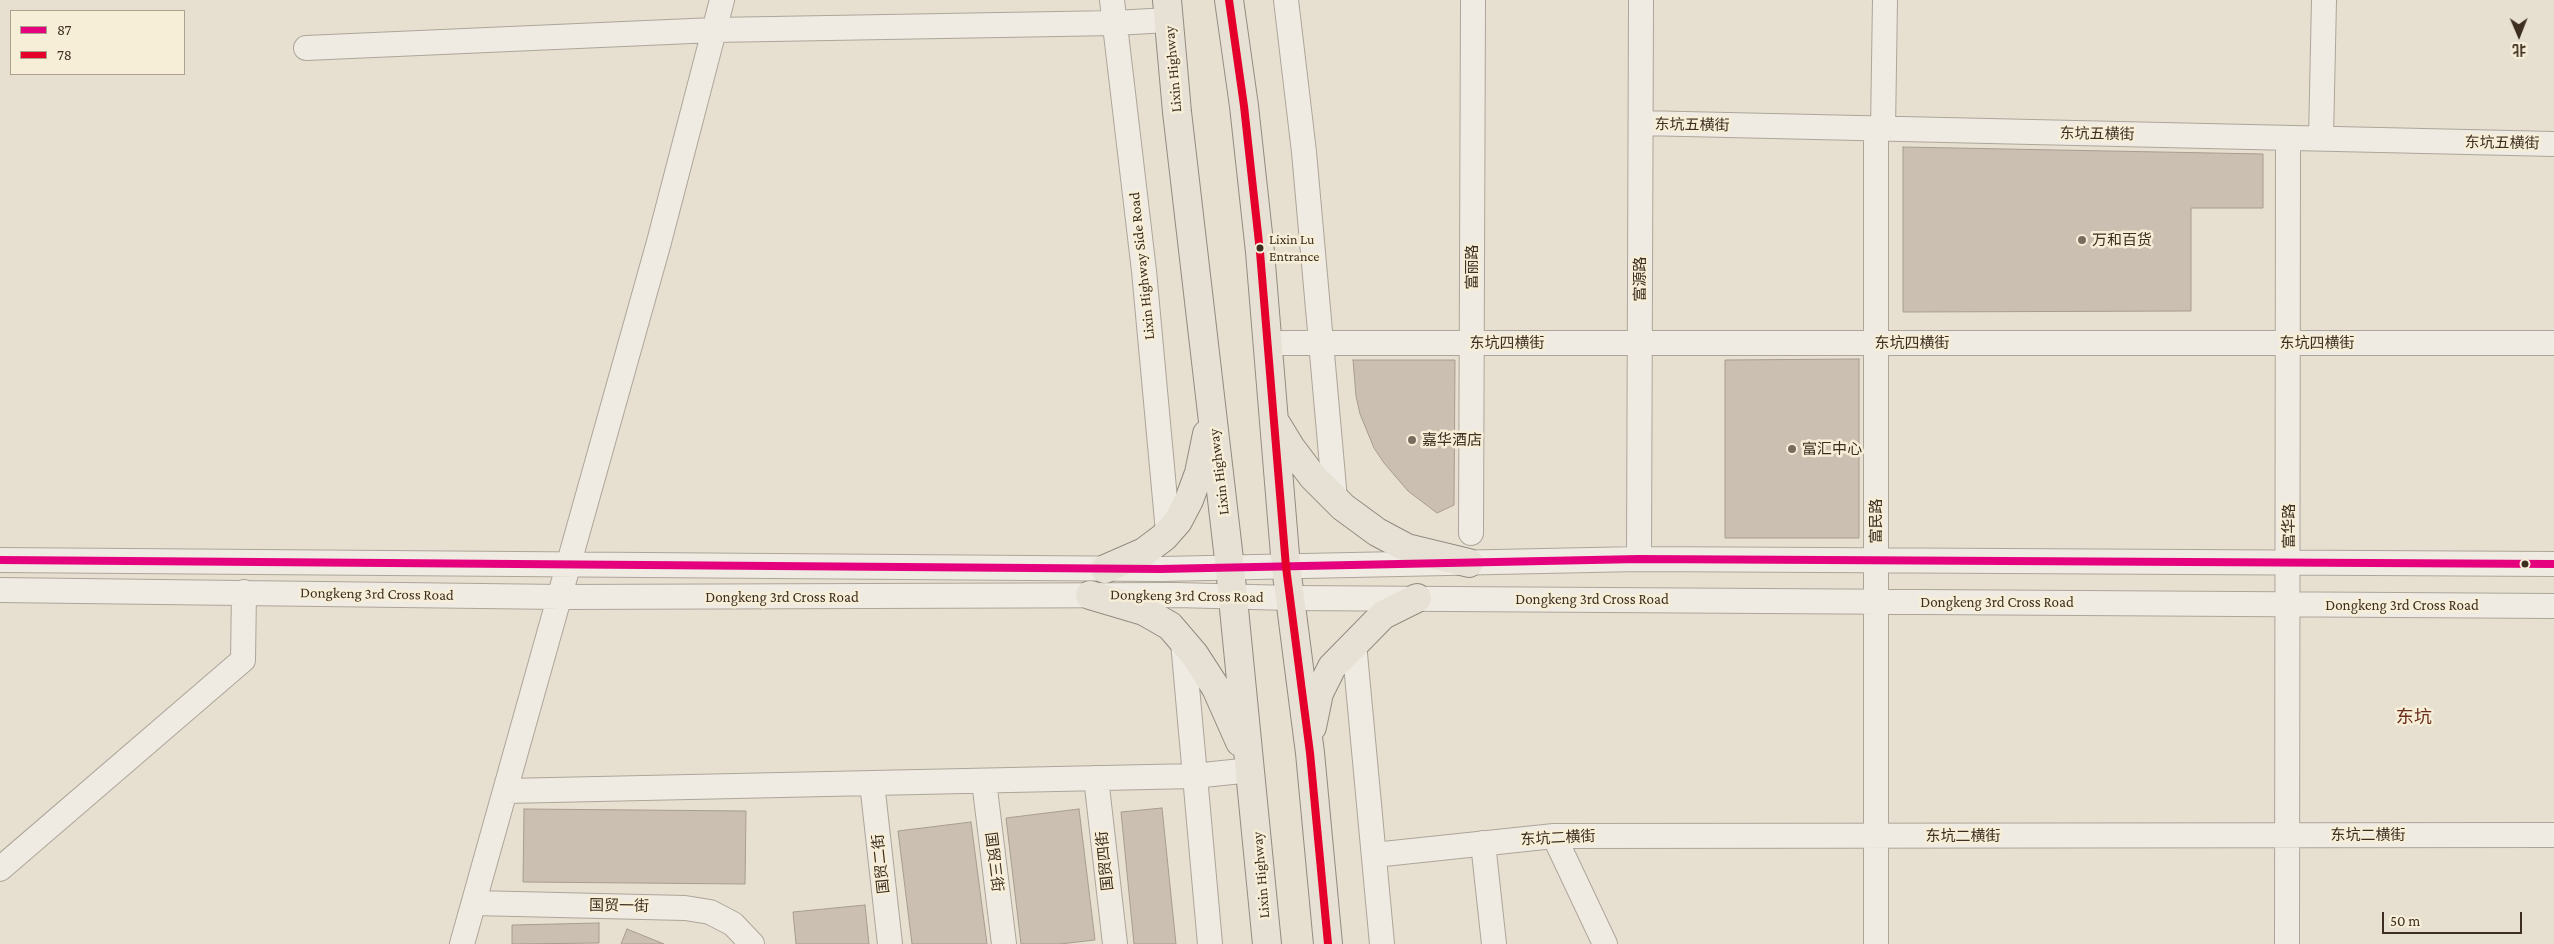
<!DOCTYPE html>
<html>
<head>
<meta charset="utf-8">
<style>
  body { margin:0 }
  #map { position:relative; width:2554px; height:944px; overflow:hidden; background:#e7e0d1; font-family:"Crimson Pro","Noto Sans SC",serif }
  canvas { display:block }
  .legend { position:absolute; left:10px; top:10px; width:175px; height:65px; box-sizing:border-box; background:#f7eed8; border:1px solid #ada18e; margin:0; padding:6px 9px; list-style:none; font-size:15px; color:#3d2e20 }
  .legend li { display:flex; align-items:center; gap:10px; height:25px }
  .legend b { width:25px; border:1px solid #ada18e }
  .north { position:absolute; left:2494px; top:10px; width:50px; height:50px; -webkit-text-stroke:4px #f7eed8; paint-order:stroke; rotate:179deg; font-size:14px; font-weight:700; line-height:20px; text-align:center; color:#3d2e20 }
  .north::after { content:''; display:block; margin:auto; width:18px; height:22px; background:#3d2e20; clip-path:polygon(50% 0,100% 100%,50% 72%,0 100%) }
  .scale { position:absolute; left:2382px; top:912px; width:140px; height:22px; box-sizing:border-box; border:2px solid #3d2e20; border-top:0; padding-left:6px; font-size:15px; line-height:18px; white-space:nowrap; color:#3d2e20; -webkit-text-stroke:4px #f7eed8; paint-order:stroke }
</style>
</head>
<body>
<div id="map">
<canvas width="2554" height="944"></canvas>
<ul class="legend">
<li><b style="height:6px;background:#e5007d"></b>87</li>
<li><b style="height:6px;background:#e4002b"></b>78</li>
</ul>
<div class="north">北</div>
<div class="scale">50 m</div>
</div>
<script>
const ctx = document.querySelector('canvas').getContext('2d');
ctx.lineJoin = 'round';
function paint(path, color) {
  ctx.fillStyle = color;
  ctx.fill(path, 'evenodd');
}
function toPath(rows) {
  const path = new Path2D();
  for (const r of rows) {
    path.moveTo(r[0], r[1]);
    for (let i = 2; i < r.length; i += 2) path.lineTo(r[i], r[i + 1]);
  }
  return path;
}
function trace(path, color, width, dash) {
  ctx.strokeStyle = color;
  ctx.lineWidth = width;
  ctx.lineCap = dash ? 'butt' : 'round';
  ctx.setLineDash(dash || []);
  ctx.stroke(path);
}
function label(font, color, halo, rows, align = 'center') {
  ctx.font = font + ' "Crimson Pro","Noto Sans SC",serif';
  ctx.lineWidth = 5;
  ctx.setLineDash([]);
  ctx.textBaseline = 'middle';
  ctx.strokeStyle = halo;
  ctx.fillStyle = color;
  for (const [text, x, y, turn = 0] of rows) {
    ctx.save();
    ctx.translate(x, y);
    ctx.rotate((+turn || 0) * Math.PI / 180);
    ctx.textAlign = isNaN(turn) ? turn : align;
    if (halo) ctx.strokeText(text, 0, 0);
    ctx.fillText(text, 0, 0);
    ctx.restore();
  }
}
const building = toPath([
  [1903,147,2263,154,2263,208,2191,208,2191,311,1903,312,1903,147],
  [1859,359,1859,538,1725,538,1725,360,1859,359],
  [1353,360,1455,360,1454,505,1437,513,1408,491,1384,463,1374,448,1360,414,1356,396,1353,360],
  [1162,808,1176,944,1134,944,1121,812,1162,808],
  [524,809,746,811,745,884,523,882,524,809],
  [1079,809,1095,940,1060,944,1021,944,1006,818,1079,809],
  [971,822,987,944,912,944,898,831,971,822],
  [865,905,869,944,796,944,793,912,865,905],
  [599,923,599,943,512,944,512,925,599,923],
  [627,929,664,944,621,944,627,929]
]);
paint(building, '#cbbfb2');
trace(building, '#a89c90', 1);
const minor = toPath([
  [1112,0,1144,271,1168,532],
  [1286,0,1304,152,1335,499],
  [306,48,714,30,1115,23,1168,20],
  [1641,123,2554,144],
  [1883,129,1885,0],
  [2321,138,2324,0],
  [1269,343,2554,343],
  [1471,533,1473,0],
  [1639,559,1641,0],
  [0,560,1160,569,1639,559,2554,564],
  [0,590,561,597,1176,595,1290,598,2554,606],
  [1183,642,1210,944],
  [1354,643,1382,944],
  [1096,778,1115,944],
  [984,781,1004,944],
  [872,783,890,944],
  [506,791,1194,776,1251,770],
  [1554,836,1605,944],
  [1483,843,1494,944],
  [1374,855,1554,836,2554,835],
  [0,869,243,660,244,592],
  [474,903,685,908,710,912,733,924,752,944],
  [462,944,659,242,722,0],
  [1876,944,1876,129],
  [2287,944,2288,138]
]);
const major = toPath([
  [1167,0,1177,112,1230,568,1267,944],
  [1229,0,1244,106,1260,252,1286,567,1310,753,1328,944],
  [1277,425,1291,448,1313,477,1343,507,1377,532,1407,548,1469,563],
  [1105,569,1144,552,1164,537,1178,521,1189,500,1199,473,1207,434],
  [1090,595,1144,611,1170,626,1194,654,1216,688,1240,742],
  [1312,727,1319,693,1332,667,1383,615,1417,598]
]);
trace(minor, '#ada599', 26);
trace(major, '#928b80', 30);
trace(minor, '#efebe3', 24);
trace(major, '#e6e1d4', 28);
trace(toPath([
  [0,560,1160,569,1639,559,2554,564]
]), '#e5007d', 8);
trace(toPath([
  [1229,0,1244,106,1260,252,1286,567,1310,753,1328,944]
]), '#e4002b', 8);
for (const [x, y, r, color] of [
  [2082,240,5,"#786c5e"],
  [1260,248,4.5,"#3d2e20"],
  [1412,440,5,"#786c5e"],
  [1792,449,5,"#786c5e"],
  [2525,564,4.5,"#3d2e20"]
]) {
  const dot = new Path2D();
  dot.arc(x, y, r, 0, 2 * Math.PI);
  ctx.fillStyle = color;
  ctx.fill(dot);
  trace(dot, '#f7eed8', 2);
}
label('14px', '#3d2e20', '#f7eed8', [
  ["Lixin Lu",1269,240],
  ["Entrance",1269,257]
], 'left');
label('15px', '#3d2e20', '#f7eed8', [
  ["Lixin Highway",1173,69,-95],
  ["东坑五横街",1692,125,1],
  ["东坑五横街",2097,134,1],
  ["东坑五横街",2502,143,1],
  ["Lixin Highway Side Road",1142,266,-96],
  ["富丽路",1472,267,-90],
  ["富源路",1640,279,-90],
  ["东坑四横街",1507,343],
  ["东坑四横街",1912,343],
  ["东坑四横街",2317,343],
  ["Lixin Highway",1219,472,-97],
  ["富民路",1876,521,-90],
  ["富华路",2289,526,-90],
  ["Dongkeng 3rd Cross Road",377,594,1],
  ["Dongkeng 3rd Cross Road",1187,596,1],
  ["Dongkeng 3rd Cross Road",782,597],
  ["Dongkeng 3rd Cross Road",1592,599],
  ["Dongkeng 3rd Cross Road",1997,602],
  ["Dongkeng 3rd Cross Road",2402,605],
  ["东坑二横街",2368,835],
  ["东坑二横街",1963,836],
  ["东坑二横街",1558,838,-3],
  ["国贸四街",1105,861,-96],
  ["国贸三街",994,862,83],
  ["国贸二街",881,864,-96],
  ["Lixin Highway",1261,875,-95],
  ["国贸一街",619,906,1]
]);
label('15px', '#3d2e20', '#f7eed8', [
  ["万和百货",2092,240],
  ["嘉华酒店",1422,440],
  ["富汇中心",1802,449]
], 'left');
label('18px', '#6b2e1e', '#f7eed8', [
  ["东坑",2414,717]
]);
</script>
</body>
</html>
